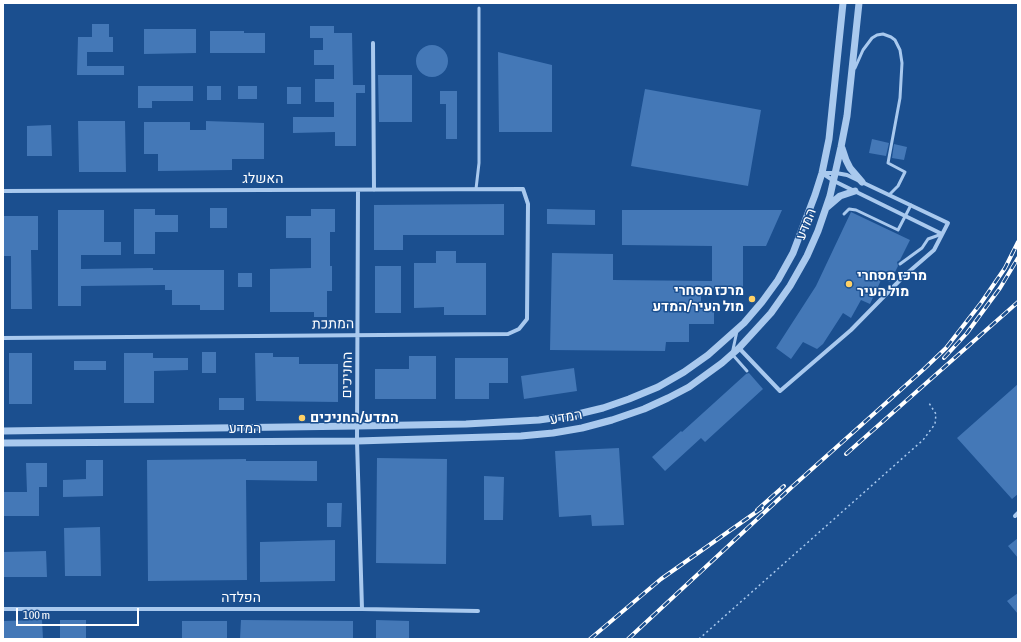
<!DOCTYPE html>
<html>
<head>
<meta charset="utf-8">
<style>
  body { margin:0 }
  #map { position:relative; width:1021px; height:642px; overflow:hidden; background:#1b4f8f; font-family:"Asap Condensed",sans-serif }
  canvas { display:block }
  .frame { position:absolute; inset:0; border:4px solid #fff; pointer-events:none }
  .scale { position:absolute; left:16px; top:608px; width:123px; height:18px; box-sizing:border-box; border:2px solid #fff; border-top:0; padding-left:5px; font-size:12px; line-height:14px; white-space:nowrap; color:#fff; -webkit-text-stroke:3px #1b4f8f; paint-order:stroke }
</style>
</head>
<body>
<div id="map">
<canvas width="1021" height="642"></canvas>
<div class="frame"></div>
<div class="scale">100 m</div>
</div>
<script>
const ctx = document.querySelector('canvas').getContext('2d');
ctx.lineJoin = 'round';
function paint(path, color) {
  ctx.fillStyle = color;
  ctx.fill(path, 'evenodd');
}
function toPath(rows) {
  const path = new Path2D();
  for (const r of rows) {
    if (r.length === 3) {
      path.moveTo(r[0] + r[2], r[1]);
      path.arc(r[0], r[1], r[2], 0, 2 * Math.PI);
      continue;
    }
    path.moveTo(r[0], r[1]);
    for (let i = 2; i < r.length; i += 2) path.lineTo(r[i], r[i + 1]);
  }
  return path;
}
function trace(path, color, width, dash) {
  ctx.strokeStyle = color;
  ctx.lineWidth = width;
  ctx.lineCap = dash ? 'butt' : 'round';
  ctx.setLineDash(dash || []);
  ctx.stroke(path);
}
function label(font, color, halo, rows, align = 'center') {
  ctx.font = font + ' "Asap Condensed",Heebo,sans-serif';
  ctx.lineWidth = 3;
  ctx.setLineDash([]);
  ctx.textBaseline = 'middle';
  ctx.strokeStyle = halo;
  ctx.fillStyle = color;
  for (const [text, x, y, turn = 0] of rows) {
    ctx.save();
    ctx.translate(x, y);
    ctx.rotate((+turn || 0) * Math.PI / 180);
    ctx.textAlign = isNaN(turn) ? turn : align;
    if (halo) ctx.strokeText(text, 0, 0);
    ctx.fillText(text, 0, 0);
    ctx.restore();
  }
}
paint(toPath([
  [92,24,109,24,109,37,113,37,113,52,87,52,87,66,124,66,124,75,77,75,78,37,92,37],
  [310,26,334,26,334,33,352,33,353,85,365,85,365,93,356,93,356,146,335,146,335,132,293,133,293,117,334,117,334,102,315,102,315,79,334,79,334,65,314,65,314,50,323,50,323,38,310,38],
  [144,29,196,29,196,53,144,54],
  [210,31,244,31,244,33,265,33,265,53,210,53],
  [432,61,16],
  [498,52,552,65,552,132,499,132],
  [378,75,412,75,412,122,379,122],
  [138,86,193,86,193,101,152,101,152,108,138,108],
  [207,86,221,86,221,100,207,100],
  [238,86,257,86,257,99,238,99],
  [287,87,301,87,301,104,287,104],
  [645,89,761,110,748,186,631,166],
  [440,91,457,91,457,139,446,139,446,104,440,104],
  [78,121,125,121,126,172,79,172],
  [206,121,264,123,264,159,232,159,232,170,158,171,158,154,144,154,144,122,190,122,190,130,206,130],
  [51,125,52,156,27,156,27,126],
  [872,139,889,143,886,156,869,153],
  [894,144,907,147,904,160,892,158],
  [504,204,504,235,403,235,403,250,374,250,374,205],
  [210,208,227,208,227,228,210,228],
  [134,209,155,209,155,215,178,215,178,232,155,232,155,254,134,254],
  [311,209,335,209,335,232,330,232,330,266,332,266,332,291,327,291,327,317,314,317,314,312,270,312,270,269,311,268,311,238,286,238,286,216,311,216],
  [547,209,595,210,595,225,547,224],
  [58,210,104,210,104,242,121,242,121,255,81,255,81,269,153,268,153,270,224,270,224,310,200,310,200,305,172,305,172,290,165,290,165,285,81,286,81,306,58,306],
  [622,210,782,210,766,246,743,246,743,288,701,288,701,304,714,304,714,324,689,324,689,342,666,342,665,351,550,350,552,253,613,254,613,280,712,281,712,246,622,245],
  [851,212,910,240,900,260,897,262,898,266,890,282,882,278,870,304,861,300,851,318,843,313,823,344,817,349,803,342,791,359,776,348,816,286],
  [3,216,38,216,38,250,31,250,32,309,11,309,11,256,3,256],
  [436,251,456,251,456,263,486,263,486,315,444,315,444,307,414,308,414,263,436,263],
  [375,266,401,266,401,313,375,313],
  [238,273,252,273,252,287,238,287],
  [202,352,216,352,216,373,202,373],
  [9,353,32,353,32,404,9,404],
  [124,353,153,353,153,358,188,358,188,370,154,371,154,403,124,403],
  [255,353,273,353,273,357,299,357,299,364,338,364,338,402,256,401],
  [409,356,436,356,436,399,375,399,375,369,409,369],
  [455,358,508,358,508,383,489,383,489,399,455,399],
  [74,361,106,361,106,370,74,370],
  [574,368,577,391,524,399,521,376],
  [749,373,763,389,705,442,701,438,665,471,652,457,681,431,682,432,746,374],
  [1018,384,1018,494,1012,499,957,438],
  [219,398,244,398,244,410,219,410],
  [619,448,624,525,592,526,591,515,559,517,555,451],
  [377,458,447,459,446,564,376,563],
  [246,459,246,461,317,461,317,481,246,480,247,580,148,581,147,460],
  [86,460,103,460,103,496,63,497,63,480,86,479],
  [26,463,47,463,47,487,39,487,39,516,3,516,3,492,27,492],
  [484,476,504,477,503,520,484,520],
  [327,503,342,503,341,527,327,527],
  [100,527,101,576,65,576,64,528],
  [1018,538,1018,558,1008,546],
  [335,540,335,581,260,582,260,542],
  [46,551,47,577,3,577,3,552],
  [1018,593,1018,614,1007,601],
  [42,620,43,639,3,639,3,621],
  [60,620,86,620,86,639,60,639],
  [241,620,353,621,353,639,240,639],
  [376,620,409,621,409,639,376,639],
  [182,621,227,621,227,639,182,639]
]), '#4478b7');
trace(toPath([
  [699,639,923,440,935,424,936,414,929,403]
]), '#a9c9ee', 1.5, [2, 3]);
trace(toPath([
  [855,68,863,50,872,38,877,35,883,34,891,37,895,40,900,50,902,63,900,98,888,163,905,172,898,186,889,195],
  [476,189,479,163,479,8],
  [844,214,849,209,856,210,898,230,911,205],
  [900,264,922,248,928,239,942,234],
  [737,331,732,354,747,371]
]), '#a9c9ee', 3);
trace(toPath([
  [373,43,374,190],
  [822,173,834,181,942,234],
  [358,190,357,441,362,609],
  [3,191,523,189,528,204,527,319,519,329,508,334,3,338],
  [739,348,780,391,851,330,904,276,934,250,948,223,847,175,836,173,822,173],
  [1015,516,1018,513],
  [3,609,362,609,478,611]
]), '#a9c9ee', 4);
trace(toPath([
  [842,148,846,160,850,168,862,182],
  [826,208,840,196,855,191],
  [3,431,357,426,466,424,539,420,574,415,603,408,629,399,658,387,684,372,708,355,744,323,762,302,778,280,793,253,815,195,822,173,829,139,843,3],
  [3,443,357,441,521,436,553,433,582,428,612,420,644,409,668,398,689,387,722,363,739,348,771,313,790,286,807,256,818,231,830,196,841,147,847,116,859,3]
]), '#a9c9ee', 7);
const rail = toPath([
  [944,358,967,333,986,307,1000,288,1018,258],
  [846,454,1018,302],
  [757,510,784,486],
  [590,639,661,579,762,508],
  [628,639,793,486,924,369,946,348,981,303,1005,268,1018,242]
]);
trace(rail, '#fff', 4);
trace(rail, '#1b4f8f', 2.5, [8]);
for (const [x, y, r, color] of [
  [849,284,4,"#ffd166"],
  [752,299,4,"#ffd166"],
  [302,418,4,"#ffd166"]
]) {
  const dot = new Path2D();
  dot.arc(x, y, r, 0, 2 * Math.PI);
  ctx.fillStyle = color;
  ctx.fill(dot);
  trace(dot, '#1b4f8f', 1.5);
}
label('14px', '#fff', '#1b4f8f', [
  ["האשלג",263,179],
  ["המדע",806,224,-68],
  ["המתכת",333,324,-1],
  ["החניכים",347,375,-89],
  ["המדע",566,417,-10],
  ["המדע",245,429],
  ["הפלדה",241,598]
]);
label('bold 14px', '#fff', '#1b4f8f', [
  ["מרכז מסחרי",857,276],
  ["מול העיר",857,292],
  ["מרכז מסחרי",744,291,"right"],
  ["מול העיר/המדע",744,307,"right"],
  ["המדע/החניכים",310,418]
], 'left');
</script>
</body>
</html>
